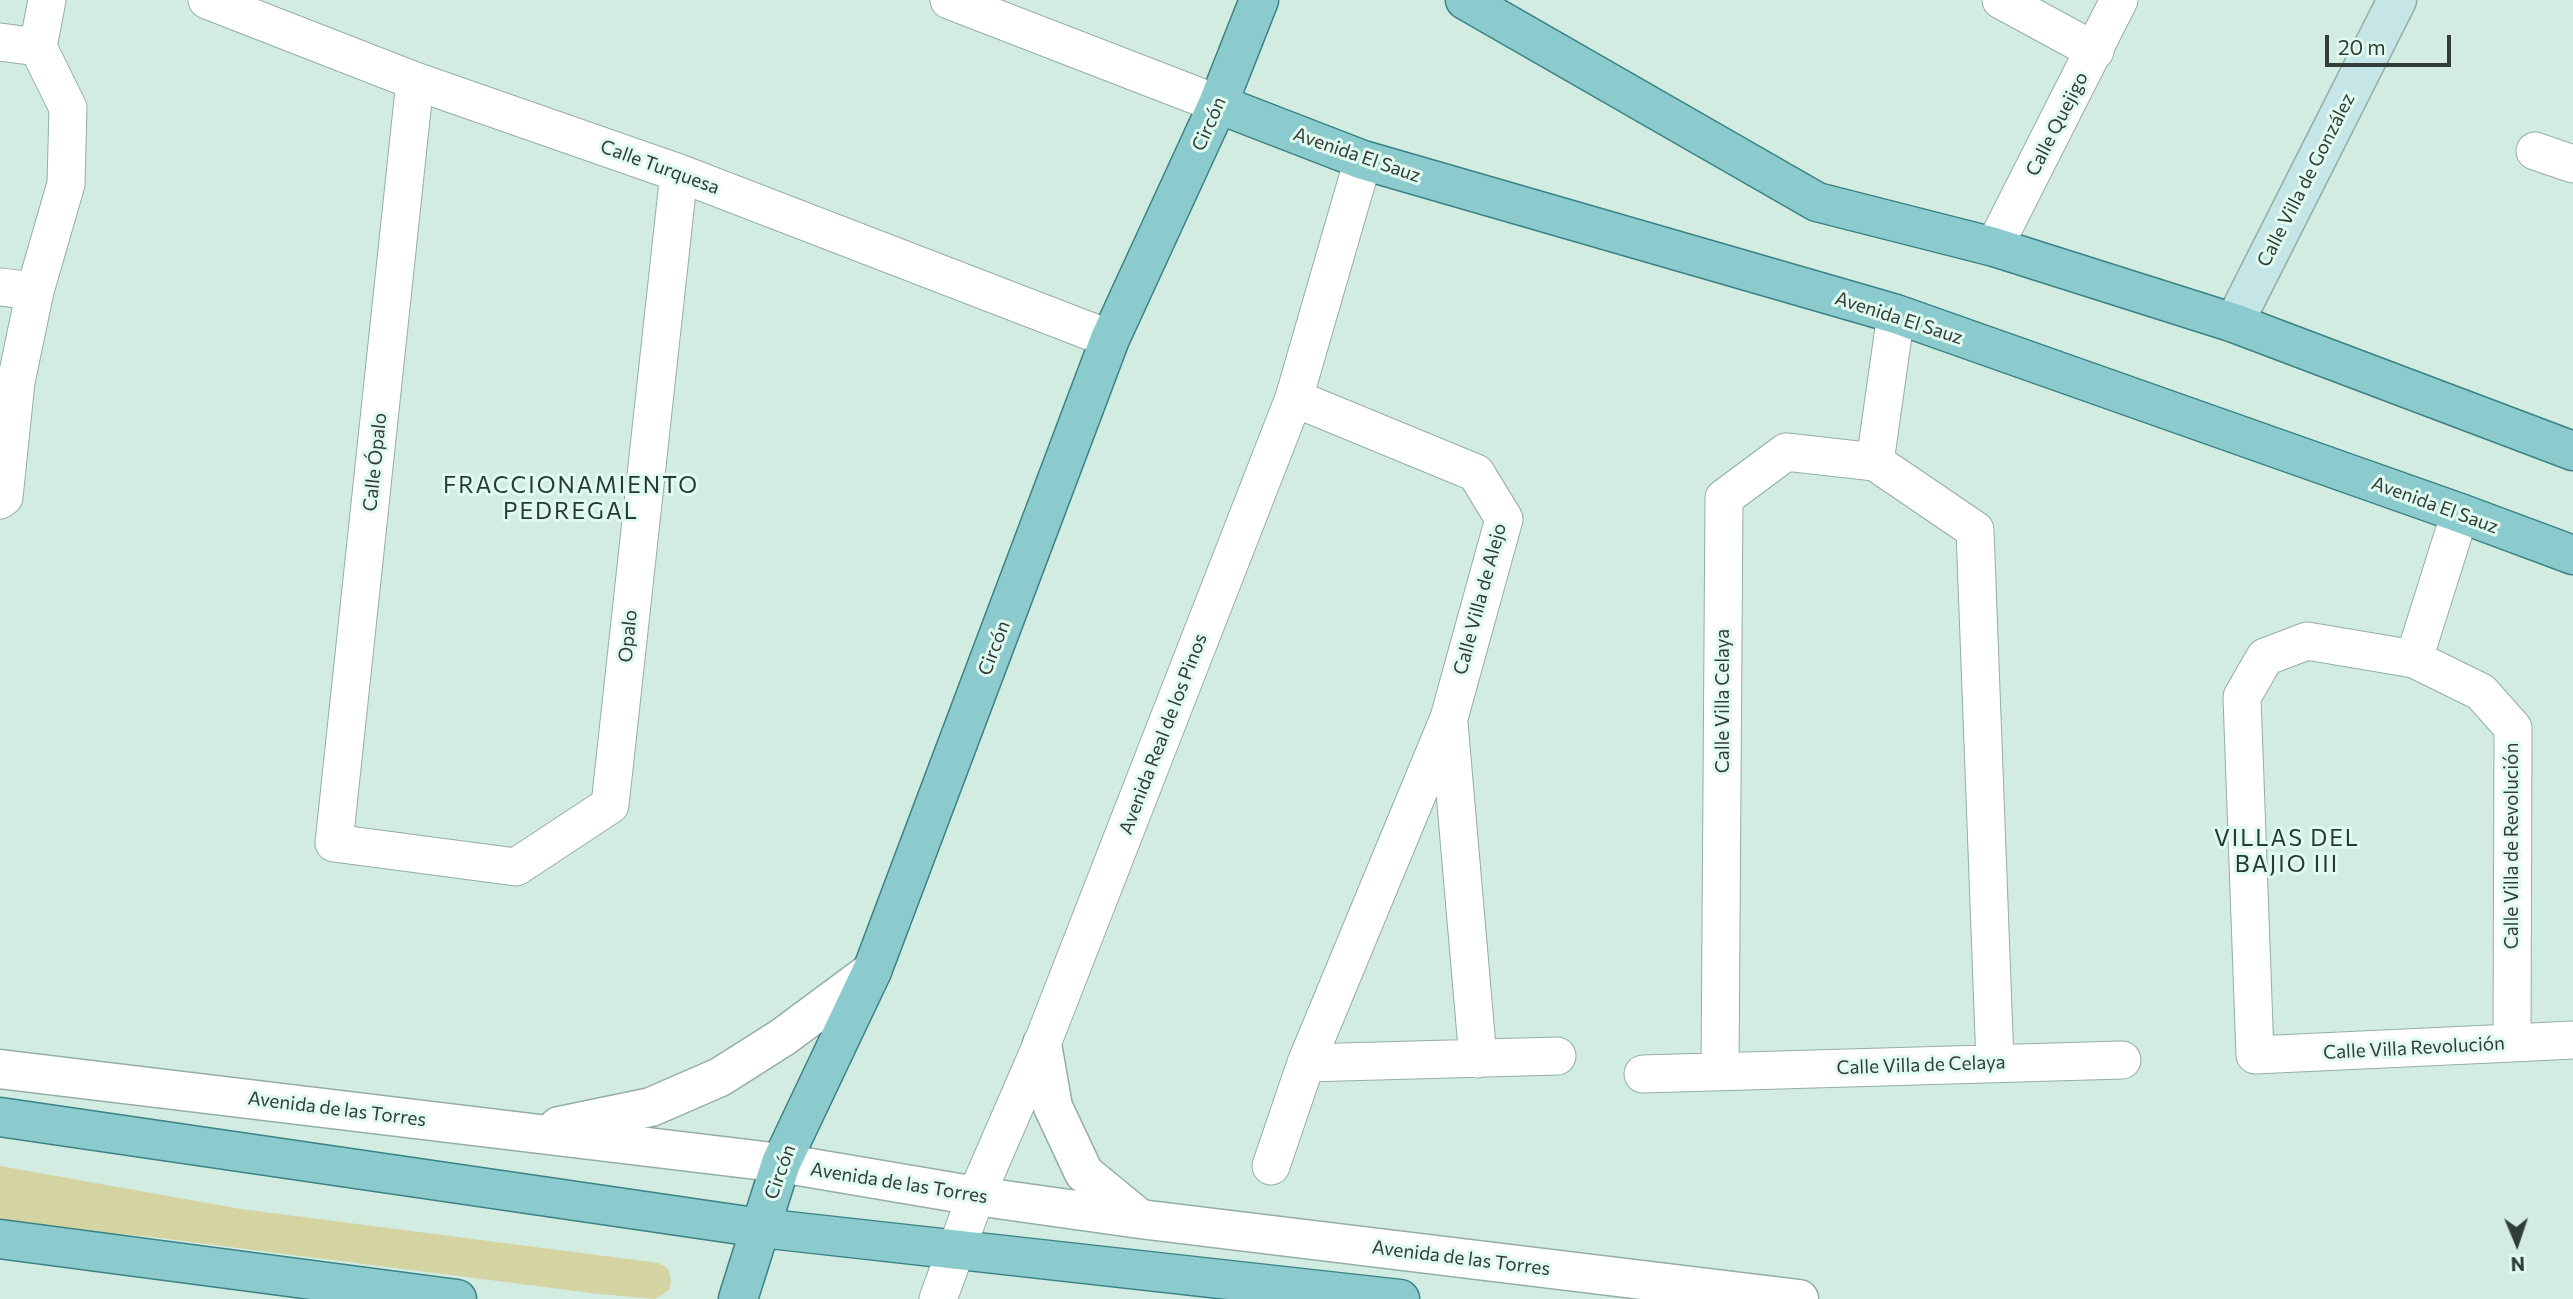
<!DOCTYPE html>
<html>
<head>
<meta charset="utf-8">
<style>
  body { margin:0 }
  #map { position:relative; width:2573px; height:1299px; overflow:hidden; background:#d2ece2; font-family:Commissioner,sans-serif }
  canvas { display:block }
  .north { position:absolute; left:2482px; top:1208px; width:70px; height:70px; -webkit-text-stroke:5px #e0faef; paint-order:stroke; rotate:178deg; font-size:19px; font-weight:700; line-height:28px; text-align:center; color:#323c38 }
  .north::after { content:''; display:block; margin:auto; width:24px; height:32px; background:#323c38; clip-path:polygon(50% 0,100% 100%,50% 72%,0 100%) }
  .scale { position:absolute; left:2325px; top:35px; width:126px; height:32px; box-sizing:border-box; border:4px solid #323c38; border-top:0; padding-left:9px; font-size:21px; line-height:24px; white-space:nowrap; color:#323c38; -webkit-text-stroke:5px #e0faef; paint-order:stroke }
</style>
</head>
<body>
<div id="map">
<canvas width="2573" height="1299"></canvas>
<div class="north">N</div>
<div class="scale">20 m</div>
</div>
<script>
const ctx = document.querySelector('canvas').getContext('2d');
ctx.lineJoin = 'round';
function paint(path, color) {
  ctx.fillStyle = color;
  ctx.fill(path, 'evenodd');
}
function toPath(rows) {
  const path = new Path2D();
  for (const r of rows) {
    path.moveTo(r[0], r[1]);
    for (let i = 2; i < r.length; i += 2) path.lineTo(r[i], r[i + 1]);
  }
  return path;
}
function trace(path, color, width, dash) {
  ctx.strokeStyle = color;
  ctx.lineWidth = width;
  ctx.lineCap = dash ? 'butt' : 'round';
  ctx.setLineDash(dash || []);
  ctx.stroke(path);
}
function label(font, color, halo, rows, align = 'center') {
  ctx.font = font + ' Commissioner,sans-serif';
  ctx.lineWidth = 6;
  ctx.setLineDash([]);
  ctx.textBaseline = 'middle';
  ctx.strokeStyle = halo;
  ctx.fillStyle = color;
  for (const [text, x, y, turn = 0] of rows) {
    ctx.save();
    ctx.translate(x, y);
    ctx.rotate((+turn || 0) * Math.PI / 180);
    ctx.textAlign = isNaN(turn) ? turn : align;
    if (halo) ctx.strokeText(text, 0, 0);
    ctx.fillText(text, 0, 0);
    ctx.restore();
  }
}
paint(toPath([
  [0,1166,241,1209,659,1263,668,1269,671,1281,669,1290,655,1299,599,1294,144,1236,0,1224]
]), '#d4d4a2');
const minor = toPath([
  [207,0,415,81,679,173,1110,339],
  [949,0,1218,104],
  [2001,0,2095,51],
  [0,42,38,47],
  [415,81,334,843,516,867,610,805,679,173],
  [2535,151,2573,164],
  [1994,247,2119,0],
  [0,287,35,291],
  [1875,462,1896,314],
  [0,500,4,497,16,382,35,291,66,184,68,108,38,47,47,0],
  [2414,659,2460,513],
  [1449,723,1478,1059],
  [2512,1043,2513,728,2481,692,2414,659,2307,641,2265,657,2242,697,2255,1055,2512,1043,2573,1040],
  [1306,1063,1557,1056],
  [1720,1071,1724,498,1786,452,1875,462,1975,530,1995,1063],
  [1643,1074,2122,1060],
  [1271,1166,1306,1063,1449,718,1504,519,1476,473,1294,398],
  [938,1299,976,1196,1042,1044,1294,398,1363,160]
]);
const tertiary = toPath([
  [1042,1044,1053,1107,1084,1173,1140,1219],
  [0,1069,781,1163,976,1196,1140,1219,1799,1299],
  [559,1126,651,1107,720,1077,783,1037,872,971]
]);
const secondary = toPath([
  [2234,323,2397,0]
]);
const primary = toPath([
  [1465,0,1817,202,1994,247,2234,323,2573,451],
  [1218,104,1363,160,1896,314,2460,513,2573,555],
  [0,1117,761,1228,1400,1299],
  [0,1239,457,1299],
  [738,1299,781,1163,872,971,1110,339,1218,104,1259,0]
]);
trace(minor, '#95aea4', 39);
trace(tertiary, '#95aea4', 41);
trace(secondary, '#95aea4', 41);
trace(primary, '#3a8284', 41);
trace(minor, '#fff', 37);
trace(tertiary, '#fff', 38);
trace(secondary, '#c5e5e6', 38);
trace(primary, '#8bcbce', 38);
label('19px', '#323c38', '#e0faef', [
  ["Circón",1209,124,-66],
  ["Calle Quejigo",2057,124,-63],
  ["Avenida El Sauz",1357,155,19],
  ["Calle Turquesa",660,167,20],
  ["Calle Villa de González",2306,180,-63],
  ["Avenida El Sauz",1899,318,18],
  ["Calle Ópalo",375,462,-84],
  ["Avenida El Sauz",2435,505,20],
  ["Calle Villa de Alejo",1480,599,-75],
  ["Opalo",628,636,-84],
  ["Circón",994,648,-69],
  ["Calle Villa Celaya",1723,701,-90],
  ["Avenida Real de los Pinos",1163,734,-69],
  ["Calle Villa de Revolución",2512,846,-90],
  ["Calle Villa Revolución",2414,1048,-3],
  ["Calle Villa de Celaya",1921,1065,-2],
  ["Avenida de las Torres",337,1109,7],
  ["Circón",780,1172,-70],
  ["Avenida de las Torres",899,1183,9],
  ["Avenida de las Torres",1461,1258,7]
]);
ctx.letterSpacing = '2px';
label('23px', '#253a32', '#e0faef', [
  ["FRACCIONAMIENTO",571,485],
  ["PEDREGAL",571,511],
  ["VILLAS DEL",2287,838],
  ["BAJIO III",2287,864]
]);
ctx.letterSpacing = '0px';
</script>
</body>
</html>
